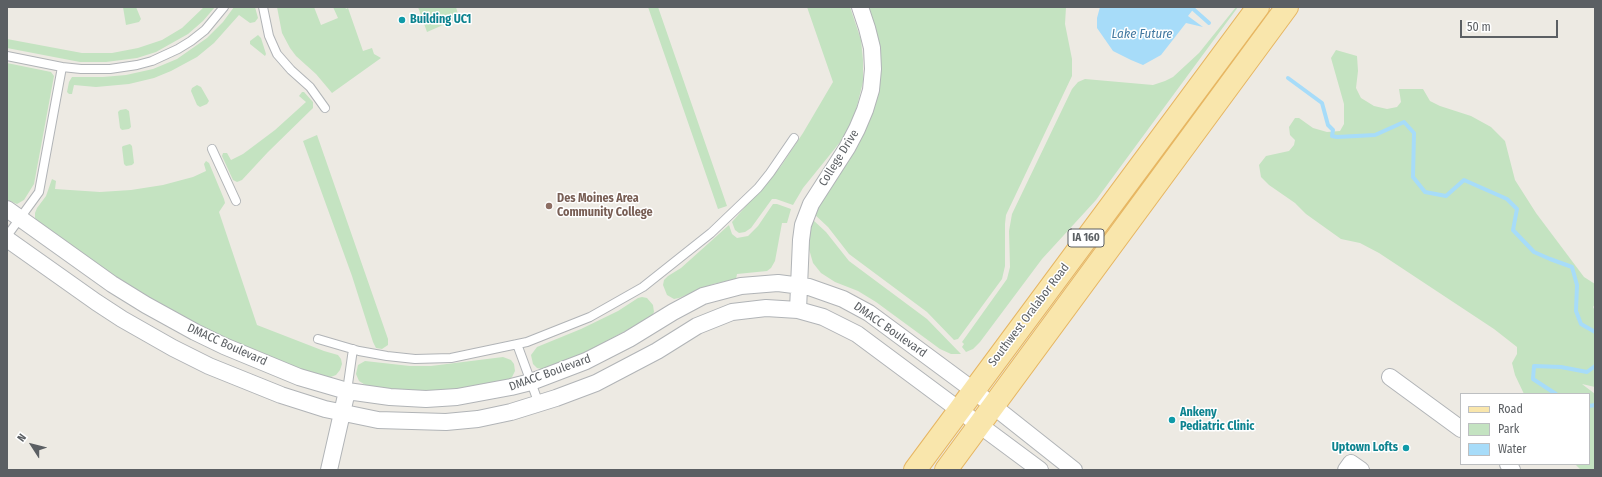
<!DOCTYPE html>
<html>
<head>
<meta charset="utf-8">
<style>
  body { margin:0 }
  #map { position:relative; width:1602px; height:477px; overflow:hidden; background:#edeae3; font-family:"Fira Sans Condensed",sans-serif }
  canvas { display:block }
  .frame { position:absolute; inset:0; border:8px solid #5b5f63; pointer-events:none }
  .legend { position:absolute; left:1460px; top:393px; width:130px; height:72px; box-sizing:border-box; background:#fff; border:1px solid #bdbfc1; margin:0; padding:5px 7px; list-style:none; font-size:12px; color:#5b5f63 }
  .legend li { display:flex; align-items:center; gap:8px; height:20px }
  .legend b { width:20px; border:1px solid #bdbfc1 }
  .north { position:absolute; left:12px; top:425px; width:40px; height:40px; -webkit-text-stroke:3px #fff; paint-order:stroke; rotate:306deg; font-size:11px; font-weight:700; line-height:16px; text-align:center; color:#5b5f63 }
  .north::after { content:''; display:block; margin:auto; width:14px; height:18px; background:#5b5f63; clip-path:polygon(50% 0,100% 100%,50% 72%,0 100%) }
  .scale { position:absolute; left:1460px; top:20px; width:98px; height:18px; box-sizing:border-box; border:2px solid #5b5f63; border-top:0; padding-left:5px; font-size:12px; line-height:14px; white-space:nowrap; color:#5b5f63; -webkit-text-stroke:3px #fff; paint-order:stroke }
</style>
</head>
<body>
<div id="map">
<canvas width="1602" height="477"></canvas>
<div class="frame"></div>
<ul class="legend">
<li><b style="height:5px;background:#f9e6ac"></b>Road</li>
<li><b style="height:11px;background:#c4e3c1"></b>Park</li>
<li><b style="height:11px;background:#a7dcf9"></b>Water</li>
</ul>
<div class="north">N</div>
<div class="scale">50 m</div>
</div>
<script>
const ctx = document.querySelector('canvas').getContext('2d');
ctx.lineJoin = 'round';
function paint(path, color) {
  ctx.fillStyle = color;
  ctx.fill(path, 'evenodd');
}
function toPath(rows) {
  const path = new Path2D();
  for (const r of rows) {
    path.moveTo(r[0], r[1]);
    for (let i = 2; i < r.length; i += 2) path.lineTo(r[i], r[i + 1]);
  }
  return path;
}
function trace(path, color, width, dash) {
  ctx.strokeStyle = color;
  ctx.lineWidth = width;
  ctx.lineCap = dash ? 'butt' : 'round';
  ctx.setLineDash(dash || []);
  ctx.stroke(path);
}
function label(font, color, halo, rows, align = 'center') {
  ctx.font = font + ' "Fira Sans Condensed",sans-serif';
  ctx.lineWidth = 3;
  ctx.setLineDash([]);
  ctx.textBaseline = 'middle';
  ctx.strokeStyle = halo;
  ctx.fillStyle = color;
  for (const [text, x, y, turn = 0] of rows) {
    ctx.save();
    ctx.translate(x, y);
    ctx.rotate((+turn || 0) * Math.PI / 180);
    ctx.textAlign = isNaN(turn) ? turn : align;
    if (halo) ctx.strokeText(text, 0, 0);
    ctx.fillText(text, 0, 0);
    ctx.restore();
  }
}
paint(toPath([
  [123,7,136,7,141,19,139,22,126,25],
  [204,7,215,7,203,21,188,34,156,52,137,58,106,62,80,62,7,48,7,39,82,53,112,53,138,48,162,40,182,28],
  [234,7,255,7,258,18,255,22,250,23,239,15,214,43,197,57,171,71,154,78,129,84,96,87,74,85,72,94,69,94,67,92,69,82,72,77,103,77,126,75,153,69,177,59,207,38,223,22],
  [277,7,314,7,321,25,338,18,333,7,345,7,346,9,348,8,363,51,372,48,374,54,381,58,332,93,316,74,296,56,290,48,282,33],
  [418,7,456,7,459,18,427,32],
  [648,7,658,7,727,206,718,209],
  [807,7,850,7,861,40,863,60,863,82,856,110,851,123,841,141,803,188,793,205,776,199,772,199,751,228,745,232,739,233,735,230,732,222,781,166,803,133,833,82],
  [866,7,1066,7,1065,24,1072,59,1072,76,1006,215,1005,224,1005,266,1002,279,958,339,954,340,927,312,849,254,828,227,813,213,866,123],
  [1236,7,1238,7,1096,200,1042,259,980,342,973,349,966,352,962,347,964,344,962,342,1007,279,1010,267,1009,231,1012,214,1072,89,1078,82,1085,79,1153,85,1165,81,1173,77,1199,53],
  [258,35,261,38,266,54,265,56,250,44,250,41],
  [1336,50,1357,56,1358,71,1356,88,1361,98,1374,106,1387,109,1397,107,1401,102,1399,89,1423,89,1430,101,1440,106,1471,116,1491,127,1505,141,1515,180,1536,213,1584,277,1595,284,1595,304,1593,307,1595,311,1595,387,1582,384,1595,394,1595,470,1581,470,1575,464,1589,464,1589,394,1524,394,1515,375,1512,363,1517,354,1517,347,1494,329,1379,253,1360,243,1341,239,1306,214,1295,203,1269,185,1261,177,1259,165,1266,156,1289,151,1294,145,1295,140,1290,135,1289,127,1295,118,1299,118,1313,128,1327,132,1340,131,1344,124,1344,104,1331,58],
  [7,63,51,72,54,76,34,184,24,200,17,204,7,200],
  [197,85,201,87,209,101,207,104,200,107,197,105,191,91,192,88],
  [302,92,304,92,313,102,313,108,268,152,242,180,237,182,233,180,222,156,223,153,227,153,231,160,243,154,275,130,306,102,299,96],
  [126,109,129,111,131,127,129,129,122,130,120,128,118,112,120,110],
  [317,135,388,339,388,345,382,349,376,348,373,342,352,276,303,141],
  [130,144,132,146,134,163,132,165,126,166,124,164,122,147,123,146],
  [206,161,209,163,224,199,225,203,219,212,257,325,324,351,338,355,341,359,342,364,340,370,336,375,328,378,290,366,210,332,136,292,37,221,35,218,35,213,37,208,46,196,52,179,56,181,55,189,100,192,131,190,163,185,193,177,206,171,204,164],
  [773,204,777,204,791,209,787,223,782,223,775,261,771,268,767,271,737,274,736,279,713,284,679,298,674,299,667,295,663,285,664,280,668,276,681,268,729,225,732,234,737,238,748,236,758,226],
  [812,219,826,232,849,261,927,319,961,354,951,354,940,349,876,302,858,291,835,282,821,273,813,263,809,249,808,248,808,240],
  [642,297,647,298,653,305,654,312,651,317,588,351,564,362,542,369,537,368,533,364,531,355,537,347,581,329,618,311,638,298],
  [503,357,511,360,514,364,515,371,512,377,509,380,465,388,427,391,400,391,367,386,359,381,356,374,358,365,365,361,410,366,431,366]
]), '#c4e3c1');
paint(toPath([
  [1100,7,1195,7,1188,16,1203,27,1186,23,1161,55,1143,65,1131,60,1113,51,1097,28,1097,18]
]), '#a7dcf9');
trace(toPath([
  [1191,7,1209,23],
  [1288,78,1322,103,1328,125,1333,130,1332,136,1337,137,1375,135,1404,122,1414,133,1413,177,1425,192,1446,196,1464,180,1507,199,1517,209,1513,230,1534,252,1550,259,1572,267,1577,285,1576,311,1581,324,1595,332],
  [1556,394,1533,379,1534,366,1561,367,1587,372,1595,366],
  [1589,406,1595,405]
]), '#a7dcf9', 4);
const service = toPath([
  [263,7,269,36,277,54,291,70,310,87,325,108],
  [7,56,62,67,39,192,7,236],
  [62,67,81,69,110,69,137,65,152,61,178,49,191,41,205,30,224,7],
  [212,149,236,201],
  [318,339,359,351,387,356,415,359,451,358,527,342,590,317,643,287,711,233,758,188,770,173,794,138],
  [517,344,539,404],
  [347,391,353,349]
]);
const minor = toPath([
  [7,209,112,284,146,305,195,332,224,346,299,377,347,391,390,397,426,399,457,397,511,387,531,382,586,361,629,339,673,312,703,296,741,286,778,283,809,287,843,299,869,313,973,390,1074,470],
  [7,239,96,302,122,319,173,348,209,366,281,395,325,409,378,420,446,422,478,419,511,412,556,398,596,383,657,351,697,326,732,312,766,308,798,310,823,317,857,334,1040,470],
  [798,310,801,240,803,225,811,204,847,148,857,129,865,110,871,90,873,69,872,48,867,28,860,7],
  [1390,377,1461,429],
  [1508,464,1512,470],
  [329,470,347,391],
  [1346,470,1351,463,1361,470]
]);
const primary = toPath([
  [915,470,1258,7],
  [946,470,1287,7]
]);
trace(service, '#b1b4b7', 10);
trace(minor, '#b1b4b7', 18);
trace(primary, '#e7b662', 24);
trace(service, '#fff', 8);
trace(minor, '#fff', 16);
trace(primary, '#f9e6ac', 22);
for (const [x, y, r, color] of [
  [402,20,4,"#0f9aa8"],
  [549,206,4,"#8d6e63"],
  [1172,420,4,"#0f9aa8"],
  [1406,448,4,"#0f9aa8"]
]) {
  const dot = new Path2D();
  dot.arc(x, y, r, 0, 2 * Math.PI);
  ctx.fillStyle = color;
  ctx.fill(dot);
  trace(dot, '#fff', 1.5);
}
for (const [x, y, w] of [
  [1086,238,36]
]) {
  const box = new Path2D();
  box.roundRect(x - w / 2, y - 9, w, 18, 3);
  ctx.fillStyle = '#fff';
  ctx.fill(box);
  trace(box, '#5b5f63', 1);
}
label('bold 11px', '#5b5f63', null, [
  ["IA 160",1086,238]
]);
label('bold 12px', '#0d838f', '#fff', [
  ["Building UC1",410,20],
  ["Ankeny",1180,413],
  ["Pediatric Clinic",1180,427],
  ["Uptown Lofts",1398,448,"right"]
], 'left');
label('12px', '#5b5f63', '#fff', [
  ["College Drive",839,158,-58],
  ["Southwest Oralabor Road",1029,315,-53],
  ["DMACC Boulevard",890,330,35],
  ["DMACC Boulevard",227,345,24],
  ["DMACC Boulevard",550,373,-20]
]);
label('bold 12px', '#785e54', '#fff', [
  ["Des Moines Area",557,199],
  ["Community College",557,213]
], 'left');
label('italic 13px', '#4379a1', '#fff', [
  ["Lake Future",1142,34]
]);
</script>
</body>
</html>
